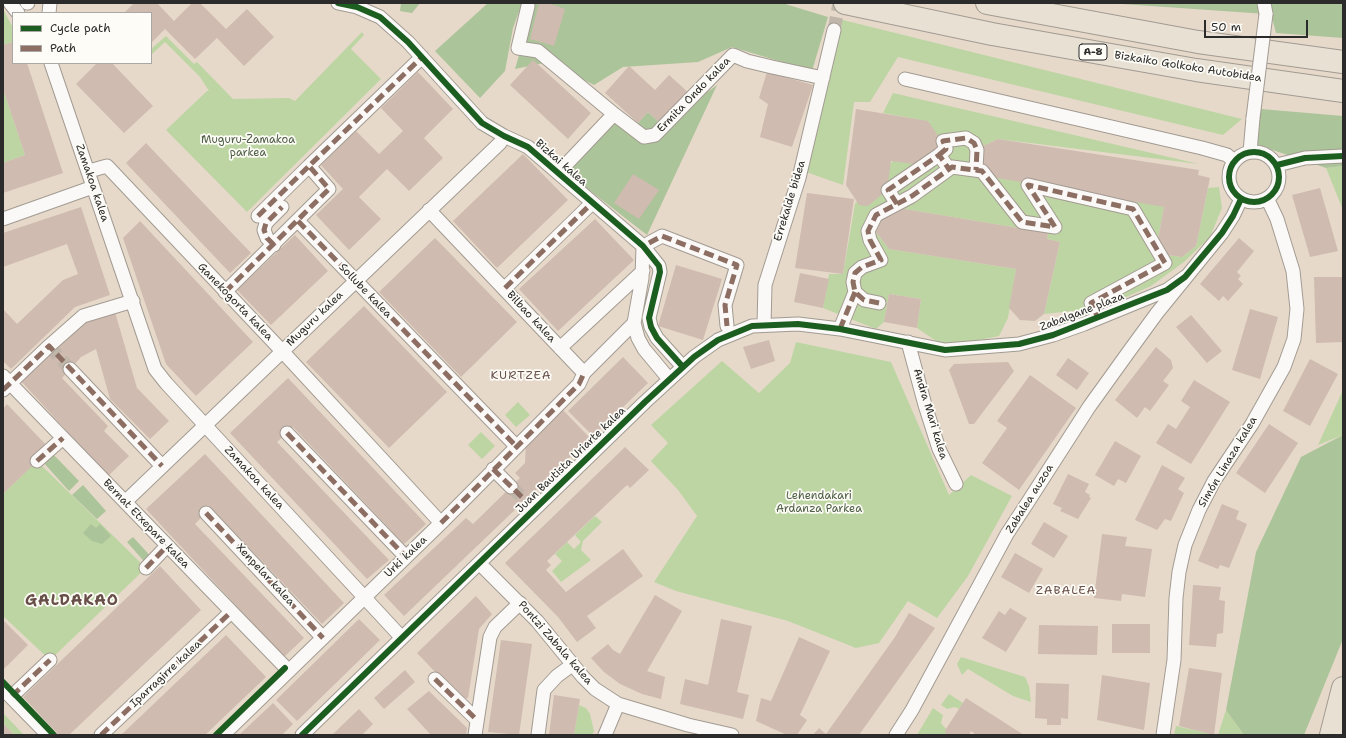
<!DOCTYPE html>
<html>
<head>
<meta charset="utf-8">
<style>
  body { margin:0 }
  #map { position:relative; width:1346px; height:738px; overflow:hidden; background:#e6d9ca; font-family:"Shantell Sans",sans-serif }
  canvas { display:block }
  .frame { position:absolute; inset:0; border:4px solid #2b2b2b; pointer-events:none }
  .legend { position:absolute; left:12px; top:12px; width:140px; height:52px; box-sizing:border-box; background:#fdfcf7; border:1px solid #a9a8a5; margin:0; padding:5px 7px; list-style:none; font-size:12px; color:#2b2b2b }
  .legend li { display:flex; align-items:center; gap:8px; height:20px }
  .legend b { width:20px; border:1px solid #a9a8a5 }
  .scale { position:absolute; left:1204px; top:20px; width:104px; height:18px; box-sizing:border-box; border:2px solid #2b2b2b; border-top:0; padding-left:5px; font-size:12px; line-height:14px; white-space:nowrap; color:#2b2b2b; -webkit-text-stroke:3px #fdfcf7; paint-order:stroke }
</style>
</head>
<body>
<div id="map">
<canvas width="1346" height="738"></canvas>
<div class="frame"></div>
<ul class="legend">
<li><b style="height:5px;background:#1b5e20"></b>Cycle path</li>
<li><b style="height:5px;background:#8d6e63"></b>Path</li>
</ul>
<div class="scale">50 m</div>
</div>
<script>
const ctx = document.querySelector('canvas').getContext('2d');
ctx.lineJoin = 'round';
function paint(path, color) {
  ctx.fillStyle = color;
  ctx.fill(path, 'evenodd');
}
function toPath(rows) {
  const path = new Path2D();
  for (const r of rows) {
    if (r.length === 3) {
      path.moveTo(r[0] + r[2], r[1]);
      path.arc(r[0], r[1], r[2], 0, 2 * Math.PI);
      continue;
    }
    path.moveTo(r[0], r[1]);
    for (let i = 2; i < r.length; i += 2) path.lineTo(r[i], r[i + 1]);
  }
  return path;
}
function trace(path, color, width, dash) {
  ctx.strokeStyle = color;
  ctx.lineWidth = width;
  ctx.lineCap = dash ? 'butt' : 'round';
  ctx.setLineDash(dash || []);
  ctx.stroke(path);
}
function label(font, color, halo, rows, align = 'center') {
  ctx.font = font + ' "Shantell Sans",sans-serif';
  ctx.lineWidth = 3.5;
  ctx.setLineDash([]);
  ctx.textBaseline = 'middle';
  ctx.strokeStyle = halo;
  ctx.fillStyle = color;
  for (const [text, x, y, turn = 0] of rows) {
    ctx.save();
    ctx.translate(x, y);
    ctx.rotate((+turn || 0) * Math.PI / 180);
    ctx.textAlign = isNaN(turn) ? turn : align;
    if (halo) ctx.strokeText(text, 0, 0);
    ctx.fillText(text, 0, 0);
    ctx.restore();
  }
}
paint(toPath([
  [3,9,13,28,13,42,3,45],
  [839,19,1242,119,1223,135,898,57,870,102,854,102,843,185,806,172],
  [362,32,364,35,351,49,381,79,247,212,166,130,207,91,209,91,200,77,165,42,151,55,151,49,166,36,194,64,197,62,233,99,289,98,295,101],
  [3,89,25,155,3,163],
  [893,93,1199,164,998,139,979,148,1164,207,1158,239,1168,255,1182,257,1196,246,1208,188,1219,187,1222,208,1210,237,1184,262,1151,286,1101,308,1044,314,1060,242,1047,239,1048,233,899,208,878,220,876,232,889,249,1016,269,1008,318,999,336,945,347,917,328,921,299,889,294,884,322,876,329,823,308,829,274,843,274,855,204,928,121,937,123,883,113],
  [1343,166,1343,210,1326,168],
  [796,342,891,362,949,495,971,475,1012,496,968,576,937,618,908,601,879,643,856,648,788,621,676,591,654,582,697,516,678,490,651,461,668,443,651,425,722,361,759,393,790,363],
  [1343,390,1343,435,1318,445],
  [518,402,530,415,516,427,505,415],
  [481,432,495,446,482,459,468,445],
  [37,461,146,568,50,660,3,616,3,494],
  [595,516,602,522,583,541,581,550,591,560,561,582,552,571,562,561,555,554,567,542,574,549,581,542,575,535],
  [961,657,1025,677,1029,686,1031,702,1013,696,968,669,962,675,957,664],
  [949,694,963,703,959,709,955,707,947,709,941,705],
  [579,705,586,708,590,714,594,731,592,735,574,735],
  [933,708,943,715,941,723,946,729,946,733,949,735,917,735],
  [1226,710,1244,735,1218,735],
  [4,714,24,735,14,735,3,723],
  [1176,726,1216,735,1174,735]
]), '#bdd5a3');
paint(toPath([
  [401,3,420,3,412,13,400,11],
  [488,3,522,3,513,28,505,71,480,98,435,51],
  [534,3,782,3,828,17,812,71,732,47,698,62,623,67,594,85,549,62,515,69],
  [1108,3,1264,3,1266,14],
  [1268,3,1343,3,1343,38,1276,33],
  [717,85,647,235,565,171,615,121,638,123,648,112,662,125],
  [1261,109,1343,116,1343,166,1326,168,1252,143],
  [1343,435,1343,639,1304,735,1244,735,1226,710,1256,552,1301,457],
  [52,453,79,481,69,491,43,462],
  [83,485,106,511,97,519,72,495],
  [91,524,96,528,100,524,111,536,102,544,92,541,83,533],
  [133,537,155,561,149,567,127,542]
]), '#acc499');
paint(toPath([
  [134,3,157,3,174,21,192,3,200,3,226,29,247,9,274,37,244,66,217,38,195,59,165,29,151,43,151,13,124,13],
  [539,3,548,3,565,9,554,46,530,39],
  [13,42,13,63,27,63,63,173,3,193,3,163,25,155,3,89,3,45],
  [533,60,591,113,568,139,510,85],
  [97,63,112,63,153,106,124,133,76,84],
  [629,66,655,90,669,75,690,94,662,125,648,112,638,123,605,93],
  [418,72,453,109,424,138,443,158,409,191,387,169,359,197,381,219,349,250,316,215,343,189,321,165,356,131,379,154,403,131,381,108],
  [767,72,813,85,792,147,760,137,768,104,759,98],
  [856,109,928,121,942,142,939,156,921,165,891,161,887,190,868,206,859,205,846,185],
  [998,139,1199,170,1198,175,1210,178,1196,246,1182,257,1168,255,1158,239,1164,207,992,177,976,162,979,148],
  [146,143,251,253,230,273,126,163],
  [523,154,568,200,497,268,453,221],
  [633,174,659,190,639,219,614,203],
  [1320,188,1338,251,1310,257,1292,195],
  [807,193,854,199,843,274,795,268],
  [81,207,110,295,75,307,11,369,3,361,3,309,17,324,63,280,78,274,67,244,3,267,3,233],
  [899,208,1048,233,1047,239,1060,242,1044,314,1035,321,1020,320,1009,308,1016,269,889,249,876,232,878,220],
  [595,219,634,260,558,331,519,289],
  [140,221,253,342,196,396,166,364,123,238],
  [295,235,328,271,271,325,237,290],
  [435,238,517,322,461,377,379,292],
  [1239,238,1254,251,1237,272,1241,276,1238,279,1243,284,1228,301,1223,296,1219,301,1200,284],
  [676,265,722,279,703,340,658,326],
  [800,273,829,279,823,308,794,302],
  [1314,277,1342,277,1343,342,1316,343],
  [889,294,921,299,917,328,884,322],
  [364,306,447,392,389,448,306,362],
  [1250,309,1278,317,1260,379,1232,370],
  [115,312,137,388,169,421,150,439,110,399,96,349,81,357,62,378,108,426,104,431,129,456,108,476,20,380,79,323],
  [1191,315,1222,351,1207,363,1176,327],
  [769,340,775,361,751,369,743,347],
  [1156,347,1171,360,1173,368,1163,381,1169,385,1150,411,1145,407,1137,418,1115,400],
  [623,357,648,383,593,436,568,411],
  [1068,358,1089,373,1077,390,1056,375],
  [1310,359,1338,374,1310,426,1283,411],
  [1008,362,1014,371,974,424,969,424,949,370,954,364],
  [1030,375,1076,408,1019,490,982,463,1007,428,997,421],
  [288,378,426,524,404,544,293,427,277,442,389,560,367,579,230,433],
  [1194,380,1230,402,1191,464,1156,443,1168,424,1176,429,1190,407,1181,401],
  [7,404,50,449,3,494,3,409],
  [562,409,590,438,404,616,384,595,466,518,473,524,520,478,515,473,525,463,526,442],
  [1269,424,1298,443,1265,493,1236,473],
  [1115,441,1141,456,1126,483,1118,479,1114,486,1095,475],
  [625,447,649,470,630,488,627,485,547,561,551,565,546,570,566,592,623,549,643,576,587,616,596,628,577,642,558,617,505,563],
  [205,454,344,603,322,624,211,508,195,524,304,638,284,657,146,509],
  [1162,465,1185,478,1178,489,1184,493,1171,521,1165,519,1157,530,1135,520],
  [1068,474,1089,484,1085,492,1090,495,1089,497,1091,498,1078,519,1060,511,1062,508,1053,504],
  [1222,504,1239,511,1236,519,1247,524,1229,568,1220,565,1218,569,1198,561],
  [1044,522,1068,536,1054,558,1031,544],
  [1102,534,1127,537,1125,546,1152,549,1145,597,1122,594,1121,601,1094,598],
  [1015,553,1043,569,1029,593,1001,577],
  [160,566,201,610,69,735,59,735,23,697],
  [1193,585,1221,587,1219,600,1225,601,1223,633,1217,634,1216,647,1189,645],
  [655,595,682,611,647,671,665,677,661,699,642,694,620,684,604,672,591,658,608,644,613,650,620,654],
  [476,596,492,614,479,629,468,698,461,699,417,653],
  [1010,608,1027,618,1006,652,982,638,999,611,1005,615],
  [909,613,935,628,859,735,813,735,819,728,826,734,895,637],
  [359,619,380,640,297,721,276,700],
  [721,619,752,626,737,692,749,695,743,719,680,704,685,679,708,685],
  [3,620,28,645,3,670],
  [1112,624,1150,624,1150,653,1112,653],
  [1039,625,1098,626,1097,655,1038,654],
  [226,635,266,677,205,735,121,735],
  [799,637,830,651,800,715,807,720,797,735,787,735,756,721,761,698,771,701],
  [501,640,532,644,519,735,488,732],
  [1189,668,1222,673,1214,735,1179,726],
  [405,670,415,682,384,709,374,698],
  [1102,675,1150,683,1144,730,1097,720],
  [1036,683,1069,684,1068,719,1061,718,1061,725,1047,725,1047,719,1035,718],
  [429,691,467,728,466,735,431,735,407,709],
  [554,695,580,699,574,735,549,735],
  [966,698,1024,735,976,735,971,731,969,735,949,735,945,733,946,729],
  [273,703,293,724,282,735,239,735],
  [359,709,373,724,362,735,332,735],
  [3,723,14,735,3,735]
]), '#cfbbb0');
trace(toPath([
  [834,30,839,3],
  [49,346,70,369],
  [511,487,525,500]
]), '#c1b6aa', 13, [13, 6]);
const street = toPath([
  [10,3,18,13],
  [27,3,28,3],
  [338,3,357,7,380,17,408,42,482,123,504,136,528,147,643,246,659,266,660,272,649,318,651,327,657,338,683,367],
  [1264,3,1266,14],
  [528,6,518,48,538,51,614,114],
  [49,13,50,3],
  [51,63,155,369,166,383,402,638],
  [905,79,1202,148,1227,155,1234,161],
  [1254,177,25],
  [1250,152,1253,118],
  [939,155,946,149,943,141,966,138,974,143,977,150,976,170],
  [1277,165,1305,158,1343,156],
  [89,171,107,166,282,351,441,523],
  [558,173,614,114,644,137,655,135,733,55,747,61,772,67,823,78],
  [897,204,888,190,939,155,949,169],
  [429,210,584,373,634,323],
  [258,216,309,166],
  [3,219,93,187],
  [298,221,516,446],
  [649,243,662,236,737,265,725,305,727,326],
  [274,245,267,238,264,230,266,223,282,207],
  [643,246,642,278,634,323,638,338,644,349,669,379],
  [505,288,592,203],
  [225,292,329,189,309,166,422,57],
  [879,303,864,300,855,292,853,282,855,273,862,267,881,260,870,240,868,231,876,215,912,196,952,167,982,171,1022,222,1055,227,1028,185,1133,209,1165,263,1091,303,1098,318],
  [764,325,765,285,799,178,834,30],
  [840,329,855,292],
  [908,342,925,405,939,449,956,484],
  [560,348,643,271],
  [70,369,162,466],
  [3,376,289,671],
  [3,390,49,346,83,316,133,301],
  [287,433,406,557],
  [37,461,63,438],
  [493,469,511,487],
  [125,502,500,143,504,136],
  [206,513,323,638],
  [479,563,537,621,583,677,595,689,618,704,688,725,732,735],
  [146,568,167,546],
  [435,679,477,720],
  [3,689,48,735],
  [11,697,50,660],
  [101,735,231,612],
  [223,735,441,523,579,384,584,373],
  [302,735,645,402,694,357,718,340,752,326,798,324,840,329,945,350,1019,344,1053,335,1084,324,1167,290,1185,277],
  [475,735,490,637,495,627,520,603],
  [538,735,544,690,557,676,572,665],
  [605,735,618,704],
  [896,735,912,710,1007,534,1028,502,1089,407,1130,350,1157,313,1222,233,1233,216,1241,199],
  [1163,735,1174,660,1176,598,1179,572,1185,545,1199,510,1214,481,1252,424,1284,367,1294,339,1297,309,1293,271,1277,219,1267,198]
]);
const highway = toPath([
  [845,3,992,34,1196,70,1343,91],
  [987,3,1198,42,1343,62],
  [1331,735,1343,688]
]);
trace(street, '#a29b92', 15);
trace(highway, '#a29b92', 24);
trace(street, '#fbf9f7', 13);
trace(highway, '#e7e0d3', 22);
const streetBridge = toPath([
  [1253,118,1266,14]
]);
trace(streetBridge, '#a29b92', 15, []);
trace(streetBridge, '#fbf9f7', 13);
trace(toPath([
  [939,155,946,149,943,141,966,138,974,143,977,150,976,170],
  [897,204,888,190,939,155,949,169],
  [258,216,309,166],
  [298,221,516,446],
  [649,243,662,236,737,265,725,305,727,326],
  [274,245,267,238,264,230,266,223,282,207],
  [505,288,592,203],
  [225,292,329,189,309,166,422,57],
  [879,303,864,300,855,292,853,282,855,273,862,267,881,260,870,240,868,231,876,215,912,196,952,167,982,171,1022,222,1055,227,1028,185,1133,209,1165,263,1091,303,1098,318],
  [840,329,855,292],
  [3,390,49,346,162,466],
  [287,433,406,557],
  [37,461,63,438],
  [493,469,525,500],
  [206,513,323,638],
  [441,523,579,384,584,373],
  [146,568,167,546],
  [435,679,477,720],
  [12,696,50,660],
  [101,735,231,612]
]), '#8d6e63', 5, [10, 5]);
trace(toPath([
  [338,3,357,7,380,17,408,42,482,123,504,136,528,147,643,246,659,266,660,272,649,318,651,327,657,338,683,367],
  [1254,177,25],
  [1277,165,1305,158,1343,156],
  [3,682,54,735],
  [216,735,285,668],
  [302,735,645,402,694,357,718,340,752,326,798,324,840,329,945,350,1019,344,1053,335,1167,290,1185,277,1222,233,1233,216,1241,199]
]), '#1b5e20', 6);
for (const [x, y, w] of [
  [1093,52,28]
]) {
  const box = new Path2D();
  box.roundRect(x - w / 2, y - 8, w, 16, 3);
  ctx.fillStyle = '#fdfcf7';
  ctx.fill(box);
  trace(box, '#2b2b2b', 1);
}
label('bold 10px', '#2b2b2b', null, [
  ["A-8",1093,52]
]);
label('11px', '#2b2b2b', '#fdfcf7', [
  ["Bizkaiko Golkoko Autobidea",1188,67,9],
  ["Ermita Ondo kalea",694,95,-46],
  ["Bizkai kalea",561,163,41],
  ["Zamakoa kalea",92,183,71],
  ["Errekalde bidea",790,201,-73],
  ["Sollube kalea",365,291,46],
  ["Ganekogorta kalea",235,302,46],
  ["Zabalgane plaza",1082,312,-21],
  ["Bilbao kalea",531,317,47],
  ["Muguru kalea",315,319,-44],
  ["Andra Mari kalea",930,414,73],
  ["Juan Bautista Uriarte kalea",571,460,-44],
  ["Simón Linaza kalea",1228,462,-59],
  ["Zamakoa kalea",254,478,47],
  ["Zabalea auzoa",1030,499,-58],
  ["Bernat Etxepare kalea",146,524,46],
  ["Urki kalea",406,557,-44],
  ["Xenpelar kalea",265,575,47],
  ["Pontzi Zabala kalea",555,643,49],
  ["Iparragirre kalea",166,674,-43]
]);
label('11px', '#4d5d45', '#fdfcf7', [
  ["Muguru-Zamakoa",248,140],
  ["parkea",248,153],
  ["Lehendakari",819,496],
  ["Ardanza Parkea",819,509]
]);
ctx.letterSpacing = '1px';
label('12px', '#684f48', '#fdfcf7', [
  ["KURTZEA",521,376],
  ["ZABALEA",1066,591]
]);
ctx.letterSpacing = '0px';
ctx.letterSpacing = '1px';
label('bold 15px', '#684f48', '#fdfcf7', [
  ["GALDAKAO",72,601]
]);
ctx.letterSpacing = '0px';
</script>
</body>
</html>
